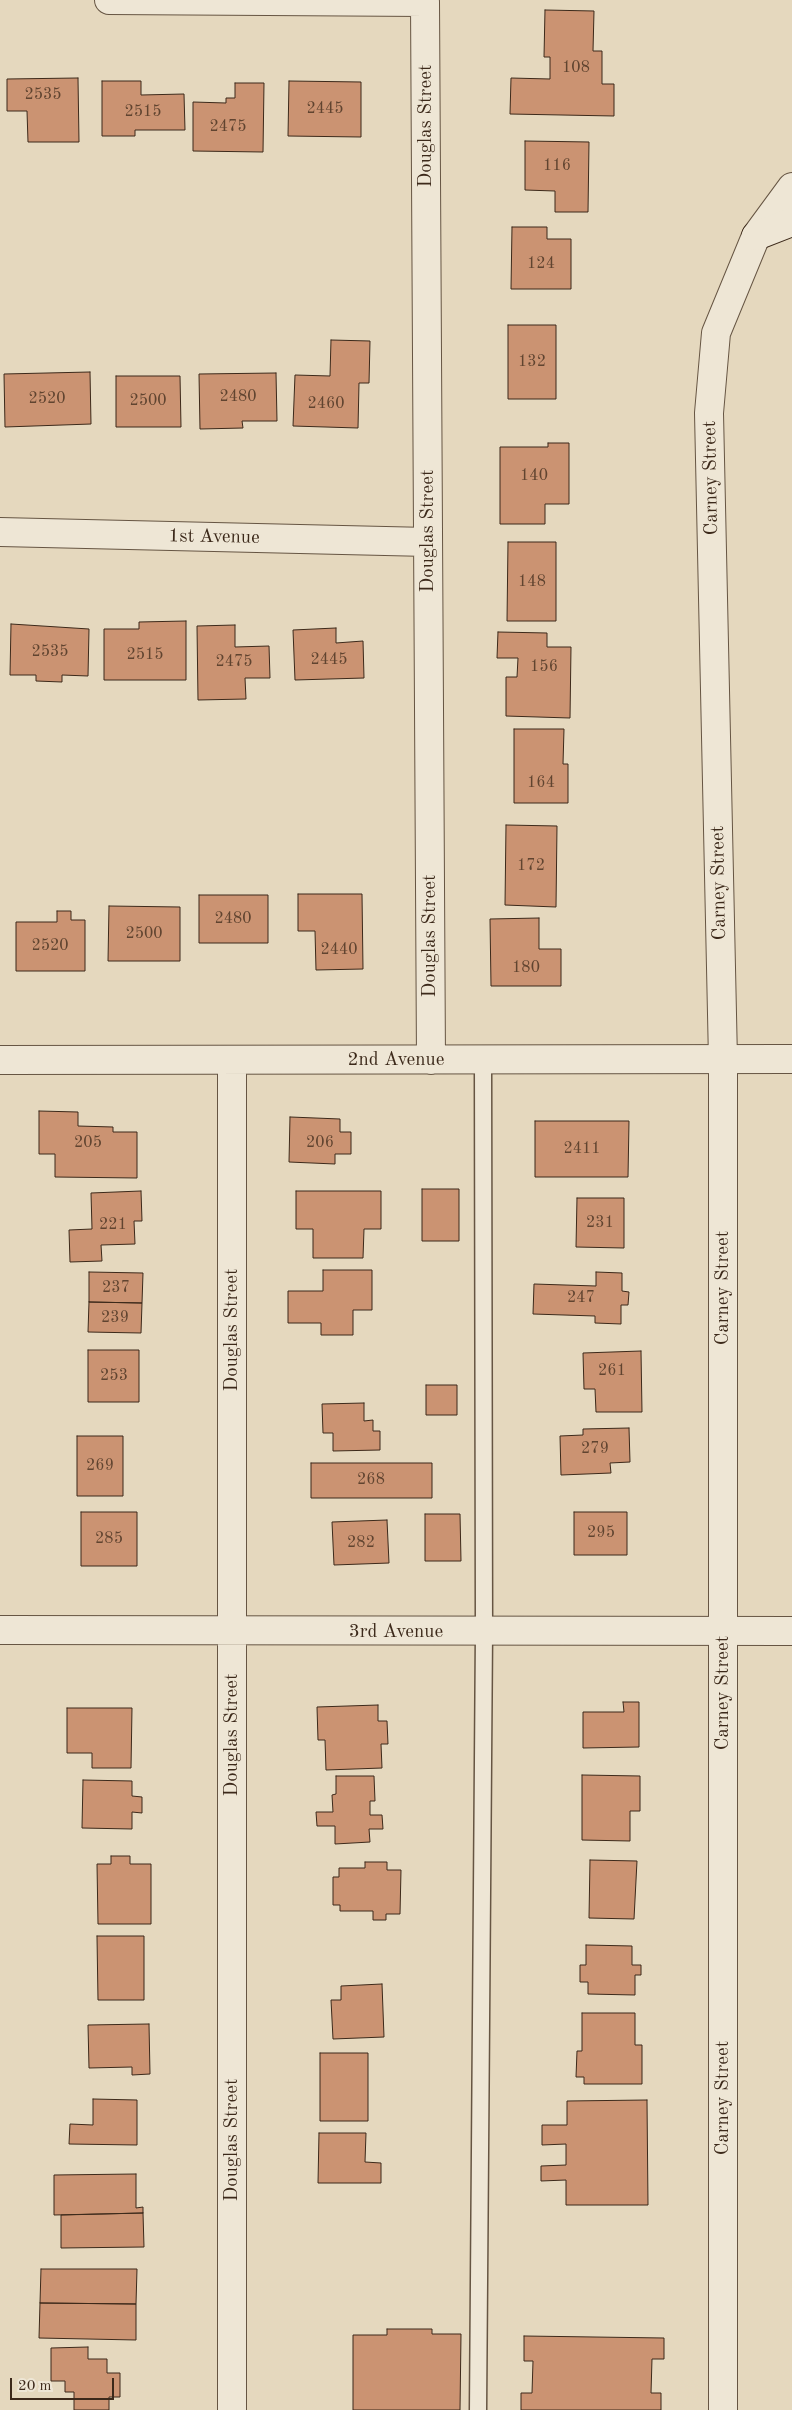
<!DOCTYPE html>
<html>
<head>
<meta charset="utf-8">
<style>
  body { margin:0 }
  #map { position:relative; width:792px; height:2410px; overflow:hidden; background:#e5d8be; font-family:"Old Standard TT",serif }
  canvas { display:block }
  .scale { position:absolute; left:10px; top:2378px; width:104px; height:22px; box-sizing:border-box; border:2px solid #3c291a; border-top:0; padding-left:6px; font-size:15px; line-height:18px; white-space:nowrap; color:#3c291a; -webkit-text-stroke:4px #eee6d5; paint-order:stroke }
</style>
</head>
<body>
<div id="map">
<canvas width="792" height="2410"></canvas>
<div class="scale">20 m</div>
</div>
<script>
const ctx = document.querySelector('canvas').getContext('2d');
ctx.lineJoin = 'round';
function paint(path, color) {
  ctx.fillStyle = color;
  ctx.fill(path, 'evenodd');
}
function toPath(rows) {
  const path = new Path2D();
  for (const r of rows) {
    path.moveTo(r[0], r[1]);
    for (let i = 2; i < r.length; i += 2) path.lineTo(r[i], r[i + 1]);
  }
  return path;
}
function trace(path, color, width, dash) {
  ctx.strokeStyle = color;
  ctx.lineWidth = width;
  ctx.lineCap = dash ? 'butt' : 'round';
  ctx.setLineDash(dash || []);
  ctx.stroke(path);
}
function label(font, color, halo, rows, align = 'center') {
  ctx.font = font + ' "Old Standard TT",serif';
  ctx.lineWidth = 4;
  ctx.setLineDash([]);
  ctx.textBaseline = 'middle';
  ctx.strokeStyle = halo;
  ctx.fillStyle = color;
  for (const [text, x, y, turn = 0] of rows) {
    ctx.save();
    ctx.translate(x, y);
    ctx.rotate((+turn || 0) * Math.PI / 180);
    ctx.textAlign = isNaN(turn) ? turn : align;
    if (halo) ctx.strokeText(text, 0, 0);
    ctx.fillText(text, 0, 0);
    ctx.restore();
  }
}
const building = toPath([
  [545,10,594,11,593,51,602,51,602,84,614,84,614,116,510,114,511,78,550,79,550,57,544,57,545,10],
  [78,78,79,142,28,142,27,111,7,111,7,79,78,78],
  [102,81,141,81,141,95,184,94,185,130,135,130,135,136,102,136,102,81],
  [289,81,361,82,361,137,288,136,289,81],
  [235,83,264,83,263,152,193,151,193,102,226,103,226,98,235,98,235,83],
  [525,141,589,142,588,212,555,212,555,191,525,190,525,141],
  [512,227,547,227,547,239,571,239,571,289,511,289,512,227],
  [508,325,556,325,556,399,508,399,508,325],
  [331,340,370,341,369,383,359,383,358,428,293,426,295,375,330,376,331,340],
  [90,372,91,424,5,427,4,374,90,372],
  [276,373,277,421,242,421,243,428,200,429,199,374,276,373],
  [116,376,180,376,181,427,116,427,116,376],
  [548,443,569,443,569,504,545,504,545,524,500,524,500,447,548,447,548,443],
  [508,542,556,542,556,621,507,621,508,542],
  [186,621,186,680,104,680,104,629,139,629,139,622,186,621],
  [11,624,89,629,88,676,62,675,62,682,36,681,36,675,10,675,11,624],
  [235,625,235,647,269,646,270,678,245,678,246,699,198,700,197,626,235,625],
  [336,628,336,643,363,641,364,678,295,680,293,630,336,628],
  [498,632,547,633,547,647,571,647,570,718,506,716,506,677,517,677,518,658,497,658,498,632],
  [514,729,564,729,563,764,568,764,568,803,514,803,514,729],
  [506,825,557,826,556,907,505,905,506,825],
  [298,894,362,894,363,969,316,970,315,931,298,931,298,894],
  [199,895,268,895,268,943,199,943,199,895],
  [109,906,180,907,180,961,108,961,109,906],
  [57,911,71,911,71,920,85,920,85,971,16,971,16,922,57,922,57,911],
  [539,918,539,949,561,949,561,986,491,986,490,919,539,918],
  [39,1111,78,1112,78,1126,113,1127,113,1132,137,1132,137,1178,55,1177,55,1154,39,1154,39,1111],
  [290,1117,340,1119,340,1132,351,1132,351,1154,335,1154,335,1164,289,1162,290,1117],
  [535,1121,629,1121,628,1177,535,1177,535,1121],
  [422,1189,459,1189,459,1241,422,1241,422,1189],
  [141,1191,142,1221,134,1221,135,1244,101,1245,102,1261,70,1262,69,1230,92,1229,91,1193,141,1191],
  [296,1191,381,1191,381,1229,364,1229,363,1258,313,1258,313,1229,296,1229,296,1191],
  [577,1198,624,1198,624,1248,576,1247,577,1198],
  [323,1270,372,1270,372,1310,353,1310,353,1335,321,1335,321,1323,288,1323,288,1291,323,1291,323,1270],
  [89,1272,143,1273,142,1303,89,1302,89,1272],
  [596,1272,622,1273,622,1291,629,1292,628,1305,621,1305,621,1324,595,1323,595,1316,533,1314,534,1284,596,1286,596,1272],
  [89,1302,142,1303,141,1333,88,1332,89,1302],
  [88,1350,139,1350,139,1402,88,1402,88,1350],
  [641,1351,642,1412,596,1412,595,1389,584,1389,583,1353,641,1351],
  [426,1385,457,1385,457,1415,426,1415,426,1385],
  [364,1403,364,1421,373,1420,373,1431,380,1431,380,1450,333,1451,333,1433,323,1433,322,1404,364,1403],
  [629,1428,630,1462,610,1463,611,1473,561,1475,560,1436,583,1435,583,1429,629,1428],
  [77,1436,123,1436,123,1496,77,1496,77,1436],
  [311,1463,432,1463,432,1498,311,1498,311,1463],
  [81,1512,137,1512,137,1566,81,1566,81,1512],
  [574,1512,627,1512,627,1555,574,1555,574,1512],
  [425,1514,460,1514,461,1561,425,1561,425,1514],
  [387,1520,389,1563,334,1565,332,1522,387,1520],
  [623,1702,639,1702,639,1747,583,1748,583,1712,624,1712,623,1702],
  [378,1705,378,1721,387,1721,388,1744,381,1744,382,1768,326,1770,325,1740,318,1740,317,1707,378,1705],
  [67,1708,132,1708,131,1768,92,1768,92,1753,67,1753,67,1708],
  [582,1775,640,1776,640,1811,630,1811,630,1841,582,1840,582,1775],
  [336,1776,374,1776,375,1801,370,1801,370,1815,382,1815,383,1829,369,1829,370,1842,335,1844,335,1826,317,1826,316,1812,333,1812,332,1795,336,1794,336,1776],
  [83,1780,132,1781,132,1796,142,1797,142,1813,132,1812,132,1829,82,1828,83,1780],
  [111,1856,130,1856,130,1864,151,1864,151,1924,98,1924,97,1864,111,1864,111,1856],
  [590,1860,637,1861,634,1919,589,1918,590,1860],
  [365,1862,387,1862,387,1870,401,1870,400,1914,386,1914,386,1920,373,1920,373,1911,340,1911,340,1905,333,1905,333,1877,339,1877,339,1868,365,1868,365,1862],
  [97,1936,144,1936,144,2000,98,2000,97,1936],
  [586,1945,632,1946,632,1965,641,1965,641,1975,635,1975,635,1995,588,1994,588,1982,580,1982,580,1965,586,1965,586,1945],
  [382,1984,384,2037,333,2039,331,2000,341,2000,341,1986,382,1984],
  [582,2013,635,2013,635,2045,642,2045,642,2084,584,2084,584,2077,576,2077,577,2051,582,2051,582,2013],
  [149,2024,150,2074,132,2075,132,2067,89,2068,88,2025,149,2024],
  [320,2053,368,2053,368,2121,320,2121,320,2053],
  [93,2099,137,2100,137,2145,69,2144,70,2124,93,2125,93,2099],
  [647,2100,648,2205,566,2205,566,2180,541,2181,541,2166,566,2165,566,2144,542,2145,542,2125,567,2125,567,2101,647,2100],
  [319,2133,366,2133,365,2162,381,2163,381,2183,318,2183,319,2133],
  [136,2174,136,2208,143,2207,143,2213,54,2215,54,2175,136,2174],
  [143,2213,144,2247,61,2248,61,2215,143,2213],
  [41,2269,137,2269,136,2304,40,2303,41,2269],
  [40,2303,136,2304,136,2340,39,2338,40,2303],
  [387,2329,432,2329,432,2334,461,2334,460,2410,353,2410,353,2335,387,2335,387,2329],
  [524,2336,664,2338,664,2359,652,2359,651,2393,661,2393,661,2410,521,2410,521,2393,532,2393,533,2361,524,2361,524,2336],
  [88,2347,88,2359,107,2359,107,2373,120,2373,120,2397,109,2397,109,2410,74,2410,74,2392,65,2392,65,2381,51,2381,51,2348,88,2347]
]);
paint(building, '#cb9372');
trace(building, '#3c291a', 1);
const service = toPath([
  [478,2410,484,1631,483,1060]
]);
const minor = toPath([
  [109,0,425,2,431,1060],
  [0,532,428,542],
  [0,1060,792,1059],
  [232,1060,232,2410],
  [0,1630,792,1631]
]);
const tertiary = toPath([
  [723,2410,723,1060,709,413,716,333,756,236,792,187]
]);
const secondary = toPath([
  [756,236,792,222]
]);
trace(service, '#665543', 19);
trace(minor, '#665543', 30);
trace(tertiary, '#665543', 30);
trace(secondary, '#3c291a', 30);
trace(service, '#eee6d5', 16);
trace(minor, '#eee6d5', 28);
trace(tertiary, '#eee6d5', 28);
trace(secondary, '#eee6d5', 28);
label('16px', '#604430', null, [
  ["108",576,68],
  ["2535",43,95],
  ["2445",325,109],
  ["2515",143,112],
  ["2475",228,127],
  ["116",557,166],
  ["124",541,264],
  ["132",532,362],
  ["2480",238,397],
  ["2520",47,399],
  ["2500",148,401],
  ["2460",326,404],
  ["140",534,476],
  ["148",532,582],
  ["2535",50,652],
  ["2515",145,655],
  ["2445",329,660],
  ["2475",234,662],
  ["156",544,667],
  ["164",541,783],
  ["172",531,866],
  ["2480",233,919],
  ["2500",144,934],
  ["2520",50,946],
  ["2440",339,950],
  ["180",526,968],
  ["205",88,1143],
  ["206",320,1143],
  ["2411",582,1149],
  ["231",600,1223],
  ["221",113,1225],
  ["237",116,1288],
  ["247",581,1298],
  ["239",115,1318],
  ["261",612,1371],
  ["253",114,1376],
  ["279",595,1449],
  ["269",100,1466],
  ["268",371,1480],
  ["295",601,1533],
  ["285",109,1539],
  ["282",361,1543]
]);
label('19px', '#3c291a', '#eee6d5', [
  ["Douglas Street",426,126,-90],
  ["Carney Street",711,478,-91],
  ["Douglas Street",428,531,-90],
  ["1st Avenue",214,537,1],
  ["Carney Street",719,883,-91],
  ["Douglas Street",430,936,-90],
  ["2nd Avenue",396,1060],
  ["Carney Street",723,1288,-90],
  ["Douglas Street",232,1330,-90],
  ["3rd Avenue",396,1632],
  ["Carney Street",723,1693,-90],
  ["Douglas Street",232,1735,-90],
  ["Carney Street",723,2098,-90],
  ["Douglas Street",232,2140,-90]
]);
</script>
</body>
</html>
